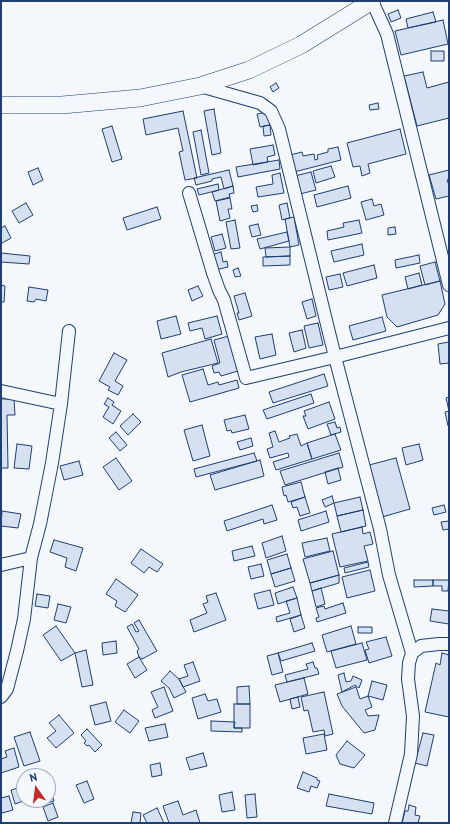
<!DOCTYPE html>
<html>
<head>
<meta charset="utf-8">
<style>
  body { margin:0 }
  #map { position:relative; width:450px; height:824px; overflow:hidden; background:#f4f7fb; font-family:"PT Sans",sans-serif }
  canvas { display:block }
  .frame { position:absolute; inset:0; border:2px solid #1d3f73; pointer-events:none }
  .north { position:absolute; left:16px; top:768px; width:40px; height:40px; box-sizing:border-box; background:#f4f7fb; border:1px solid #9eadc5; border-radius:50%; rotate:346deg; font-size:11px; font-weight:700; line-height:16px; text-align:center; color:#1d3f73 }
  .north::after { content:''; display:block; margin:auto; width:14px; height:18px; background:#c62828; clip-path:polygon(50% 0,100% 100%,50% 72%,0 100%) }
</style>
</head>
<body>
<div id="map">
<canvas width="450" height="824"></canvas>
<div class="frame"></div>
<div class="north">N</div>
</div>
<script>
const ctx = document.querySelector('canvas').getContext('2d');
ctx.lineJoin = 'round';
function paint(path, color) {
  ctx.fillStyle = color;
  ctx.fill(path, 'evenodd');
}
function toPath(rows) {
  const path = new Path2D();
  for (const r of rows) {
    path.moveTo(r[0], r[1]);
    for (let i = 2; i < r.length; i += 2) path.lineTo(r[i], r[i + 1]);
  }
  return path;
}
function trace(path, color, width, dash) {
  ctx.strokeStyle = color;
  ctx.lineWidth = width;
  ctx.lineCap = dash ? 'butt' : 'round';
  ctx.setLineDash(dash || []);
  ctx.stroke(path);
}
const building = toPath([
  [398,10,401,18,391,22,388,14,398,10],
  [433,12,436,22,408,28,406,19,433,12],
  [443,20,448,44,401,55,395,31,443,20],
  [431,51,444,51,444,61,431,61,431,51],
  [423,72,427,88,449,82,449,118,417,126,404,76,423,72],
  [276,83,279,88,273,92,270,87,276,83],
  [378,103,379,109,370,110,369,105,378,103],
  [214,109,221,153,212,155,204,111,214,109],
  [183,111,197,178,185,180,179,152,183,151,178,128,146,135,143,119,183,111],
  [267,112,270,125,260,127,257,114,267,112],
  [270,125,271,135,264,136,263,126,270,125],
  [112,126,122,159,112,162,102,129,112,126],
  [400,129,406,154,368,164,370,173,362,176,360,166,353,167,347,143,400,129],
  [201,130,209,173,201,175,193,132,201,130],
  [273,145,275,155,267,157,268,162,253,165,250,149,273,145],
  [338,147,341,160,294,172,290,155,302,152,303,156,314,154,315,160,318,159,317,155,328,152,328,149,338,147],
  [279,160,280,169,238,177,236,167,279,160],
  [331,166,335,177,316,183,313,171,331,166],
  [38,168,43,180,33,185,28,172,38,168],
  [229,170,233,186,224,189,221,177,212,179,212,181,196,185,194,178,229,170],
  [449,170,449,179,447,180,449,185,449,196,436,199,429,175,449,170],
  [311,172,316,190,300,194,295,176,311,172],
  [280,173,284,193,258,197,256,187,273,184,272,175,280,173],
  [218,184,219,190,199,195,197,189,218,184],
  [233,186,234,193,229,194,230,197,215,201,212,192,233,186],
  [348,186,351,198,317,207,314,195,348,186],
  [230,198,232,209,228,209,230,218,220,221,216,201,230,198],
  [372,199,374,206,381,204,384,215,366,220,361,202,372,199],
  [26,203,33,215,19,223,12,211,26,203],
  [287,203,290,218,282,220,279,205,287,203],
  [257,205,258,211,253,212,251,206,257,205],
  [157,207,161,219,127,230,123,218,157,207],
  [294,217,299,245,290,247,285,219,294,217],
  [235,220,240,248,231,249,226,222,235,220],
  [359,220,362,233,328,240,327,231,344,227,343,223,359,220],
  [258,224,261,235,252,237,249,226,258,224],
  [5,226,11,238,2,243,1,240,1,228,5,226],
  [395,227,396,234,388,235,388,228,395,227],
  [287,232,289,241,260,249,257,239,287,232],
  [222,234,226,248,215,251,211,237,222,234],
  [362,244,364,255,334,262,331,251,362,244],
  [290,247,290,256,266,257,265,248,290,247],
  [221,252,223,262,227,261,228,267,215,270,211,255,221,252],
  [1,253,30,256,29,264,1,262,1,253],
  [419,255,420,263,396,268,395,260,419,255],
  [290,256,290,265,263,266,263,257,290,256],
  [435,262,440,281,425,285,420,266,435,262],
  [374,265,377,278,347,286,343,273,374,265],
  [238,268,241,276,235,277,233,270,238,268],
  [419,273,422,285,408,289,405,277,419,273],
  [340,274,343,287,329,290,326,277,340,274],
  [440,281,445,304,438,315,397,327,387,317,382,295,440,281],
  [1,285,5,286,4,302,1,302,1,285],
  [198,286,203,296,192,301,188,290,198,286],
  [29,287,48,290,46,301,36,299,34,302,27,301,29,287],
  [245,293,252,316,239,320,237,313,239,313,234,296,245,293],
  [312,299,316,316,307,319,302,302,312,299],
  [176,316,181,334,161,339,157,321,176,316],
  [217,316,222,334,205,339,202,328,190,331,188,323,217,316],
  [382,317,386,331,353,340,349,326,382,317],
  [318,323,323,345,309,348,304,326,318,323],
  [302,330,306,348,294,352,289,333,302,330],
  [272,334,276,355,260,359,255,337,272,334],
  [229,336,238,371,221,376,219,372,214,373,212,366,220,363,214,340,229,336],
  [211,339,218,363,181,372,168,377,162,353,211,339],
  [449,342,449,363,440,364,438,344,449,342],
  [114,353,127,360,115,381,123,386,118,395,108,390,110,387,99,381,114,353],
  [203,369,208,385,218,382,219,385,237,380,239,388,190,402,182,375,203,369],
  [324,374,328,386,273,403,269,392,324,374],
  [311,394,314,403,267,419,263,410,311,394],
  [449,397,449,426,448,426,445,412,449,411,446,398,449,397],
  [108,398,114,402,112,405,121,411,113,424,103,417,109,407,104,404,108,398],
  [1,399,14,399,15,415,7,415,8,468,1,468,1,399],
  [329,402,335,419,308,429,303,416,306,416,304,411,329,402],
  [133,414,141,422,128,435,120,426,133,414],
  [245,415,249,429,232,433,231,430,227,431,224,420,245,415],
  [335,422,337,428,340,427,341,432,331,435,327,424,335,422],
  [202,425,210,456,193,461,184,430,202,425],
  [275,431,279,442,290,438,289,436,297,434,301,446,307,443,312,459,276,470,273,462,289,457,288,453,270,458,267,449,273,447,269,433,275,431],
  [116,432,127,445,120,451,109,438,116,432],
  [335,434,341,450,312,459,307,443,335,434],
  [251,438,253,446,240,450,237,442,251,438],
  [17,444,32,446,29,469,14,468,17,444],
  [419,444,423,460,406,465,402,448,419,444],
  [254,453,257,461,196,477,194,469,254,453],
  [339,453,343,467,285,485,280,471,339,453],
  [116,458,132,481,119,490,103,467,116,458],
  [396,458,410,509,382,517,369,465,396,458],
  [260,460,264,476,215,490,210,475,260,460],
  [79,461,83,475,64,480,60,466,79,461],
  [338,468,341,480,328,484,325,472,338,468],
  [301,482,305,497,288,502,286,495,284,496,282,487,301,482],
  [332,496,334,503,325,507,322,500,332,496],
  [305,497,310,513,300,516,297,507,293,508,291,502,305,497],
  [360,497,363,510,337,516,334,503,360,497],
  [272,505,277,520,264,524,263,519,227,531,224,521,272,505],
  [444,505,446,512,434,515,432,508,444,505],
  [363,510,366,526,341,532,337,516,363,510],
  [2,511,21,514,18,528,1,526,2,511],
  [326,511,329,522,301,531,298,520,326,511],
  [449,521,449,529,443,530,441,522,449,521],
  [362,527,363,534,370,532,373,544,364,546,368,561,340,567,332,534,362,527],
  [282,536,286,551,266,558,262,543,282,536],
  [327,538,330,551,305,557,302,543,327,538],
  [54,540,83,548,76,571,65,567,67,558,50,552,54,540],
  [252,546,255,556,234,561,232,551,252,546],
  [141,549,163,564,157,572,149,567,144,573,131,563,141,549],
  [333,551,339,575,310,583,303,559,333,551],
  [287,554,291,568,271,574,267,560,287,554],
  [368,562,369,567,345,573,344,568,368,562],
  [261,564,264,576,251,579,248,567,261,564],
  [291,568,295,581,275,587,271,574,291,568],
  [370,570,375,591,347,598,342,577,370,570],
  [339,575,339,583,312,591,310,583,339,575],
  [116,579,138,595,125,612,115,606,117,601,106,594,116,579],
  [414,580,433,580,433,586,414,587,414,580],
  [433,580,449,580,448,591,442,591,442,586,433,586,433,580],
  [293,587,297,598,278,604,275,593,293,587],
  [321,588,325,604,316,607,312,591,321,588],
  [270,590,274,605,258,609,254,594,270,590],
  [216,593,226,620,194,632,190,620,207,613,203,604,208,602,206,596,216,593],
  [37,594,50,596,48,608,35,606,37,594],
  [297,598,301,615,277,622,276,617,290,613,286,601,297,598],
  [343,603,346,613,317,622,316,618,319,617,316,608,324,606,325,609,343,603],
  [58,604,71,607,66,623,54,620,58,604],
  [432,609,449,611,449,624,430,621,432,609],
  [301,615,305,628,294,632,290,619,301,615],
  [139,620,157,651,142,659,139,657,137,651,139,649,127,627,132,624,136,632,139,631,134,623,139,620],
  [56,626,75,653,61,661,43,635,56,626],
  [351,626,356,644,327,652,322,635,351,626],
  [358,627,372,627,372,633,358,633,358,627],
  [386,637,392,656,369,663,365,650,369,649,366,642,386,637],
  [116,641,117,653,103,655,102,643,116,641],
  [312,643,315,651,281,661,278,653,312,643],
  [362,643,367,660,336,668,331,651,362,643],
  [86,650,93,685,82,687,75,653,86,650],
  [278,653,283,672,272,675,267,656,278,653],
  [442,653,449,655,449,717,425,712,436,663,440,665,442,653],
  [139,657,147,670,135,678,127,664,139,657],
  [193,662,200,681,183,687,179,679,188,676,184,665,193,662],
  [313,662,315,668,317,668,319,674,287,682,285,675,308,669,306,664,313,662],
  [170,671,179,679,186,692,174,698,169,688,161,681,170,671],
  [344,673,346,682,351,681,353,676,362,680,359,688,355,685,342,692,338,675,344,673],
  [304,678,308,694,280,702,275,685,304,678],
  [372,681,387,685,383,700,368,696,372,681],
  [249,686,250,704,237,704,237,687,249,686],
  [164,687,173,711,155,718,152,710,158,707,151,692,164,687],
  [356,687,360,699,368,696,372,707,365,710,368,716,379,715,375,730,364,733,342,706,337,694,356,687],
  [324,692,333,734,325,736,324,730,313,732,308,710,304,711,301,697,324,692],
  [205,694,208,701,217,699,221,712,198,719,192,698,205,694],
  [298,697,300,707,292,709,290,699,298,697],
  [106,702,111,721,95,725,90,706,106,702],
  [234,704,250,704,250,728,234,728,234,704],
  [124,710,139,721,130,733,115,722,124,710],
  [59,715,74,733,56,748,47,738,56,731,49,723,59,715],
  [211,721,235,722,234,728,242,728,242,732,211,731,211,721],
  [165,724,168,737,149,741,145,728,165,724],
  [87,729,102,745,95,752,89,745,87,746,84,743,86,741,81,735,87,729],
  [30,732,40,761,24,766,14,737,30,732],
  [423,733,434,735,427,766,415,763,423,733],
  [324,734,327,750,306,754,303,738,324,734],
  [347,741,365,755,354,768,340,764,336,755,347,741],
  [14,748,19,767,1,773,1,759,7,757,5,751,14,748],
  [203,753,207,766,190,770,186,758,203,753],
  [160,763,162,775,152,777,150,765,160,763],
  [303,772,317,778,317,780,320,781,317,788,311,786,309,792,297,788,303,772],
  [87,781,94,799,84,803,76,785,87,781],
  [48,782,54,801,43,804,41,800,48,800,48,782],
  [22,787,24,794,24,800,26,800,15,804,11,790,22,787],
  [232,792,235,810,222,812,219,795,232,792],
  [255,794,257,817,247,818,245,795,255,794],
  [329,794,374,803,372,814,326,806,329,794],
  [9,796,13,810,2,813,1,808,1,798,9,796],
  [178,801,183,815,196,810,200,823,169,823,163,806,178,801],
  [53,803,58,817,48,821,43,807,53,803],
  [409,805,416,807,415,815,420,816,418,823,402,823,405,811,408,811,409,805],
  [157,808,164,823,147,823,143,815,157,808],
  [133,812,141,813,140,823,131,823,133,812]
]);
paint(building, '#d5e0f0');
trace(building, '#1d3f73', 1);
const street = toPath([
  [372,1,387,34,449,285],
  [200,86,260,103,271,111,279,129,335,357,380,529,389,575,412,653],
  [189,193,213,273,219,290,224,300,246,378,335,357,449,328],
  [1,391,61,404],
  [1,565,31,558],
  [1,697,7,689,17,651,24,619,31,558,40,524,52,463,61,404,69,331],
  [395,823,411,754,413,716,408,679,409,663,412,653,421,646,439,644,449,644]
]);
const secondary = toPath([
  [1,105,62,105,140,98,200,86,249,70,301,45,372,1]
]);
trace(street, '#1d3f73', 14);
trace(secondary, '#1d3f73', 18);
trace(street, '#f4f7fb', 12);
trace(secondary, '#f4f7fb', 17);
</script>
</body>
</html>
